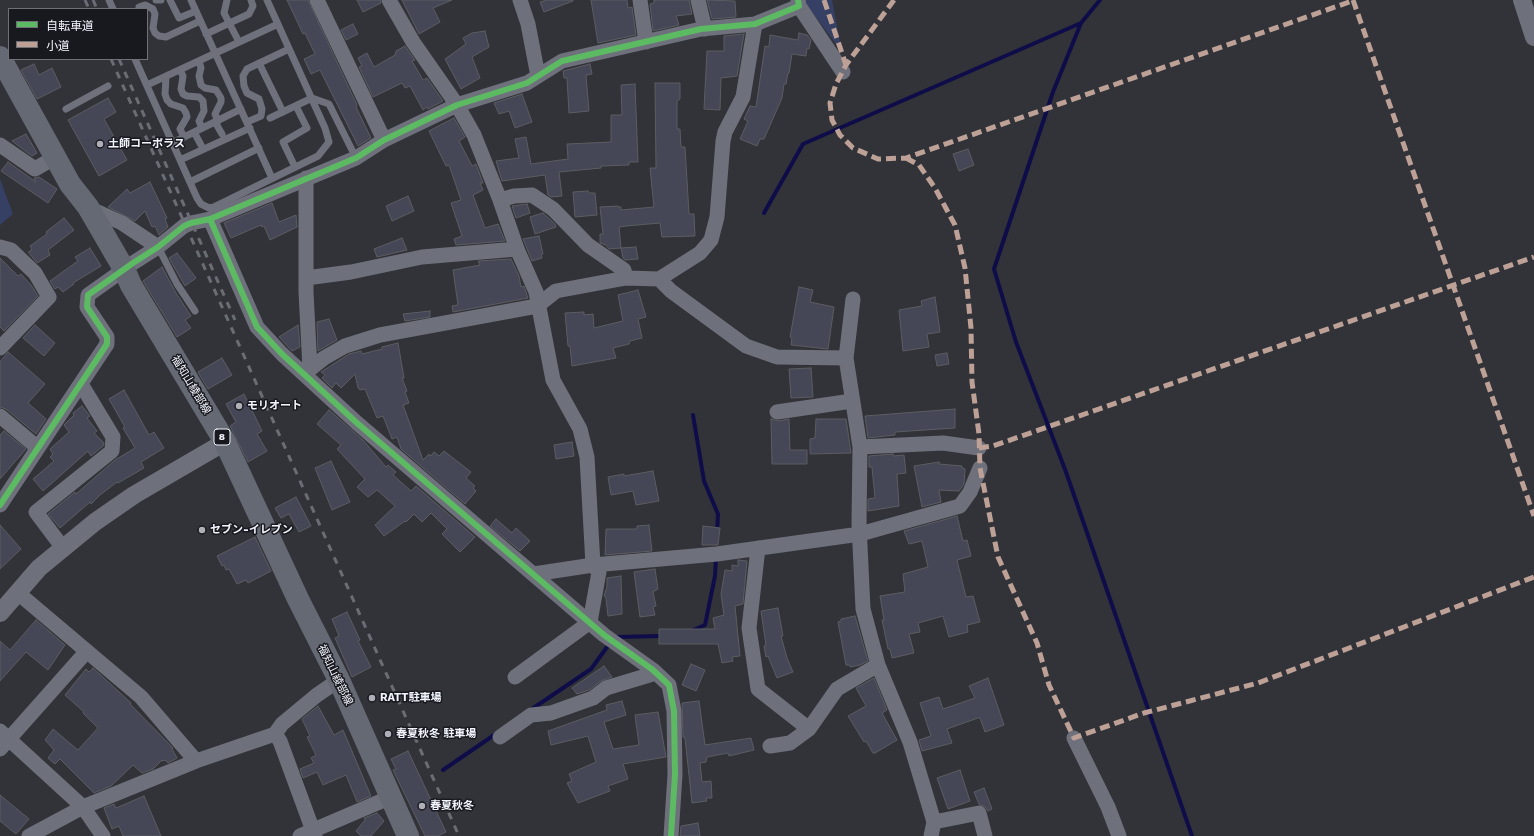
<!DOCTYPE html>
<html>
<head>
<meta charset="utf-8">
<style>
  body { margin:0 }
  #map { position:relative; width:1534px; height:836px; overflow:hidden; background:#323338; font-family:"Work Sans","Noto Sans JP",sans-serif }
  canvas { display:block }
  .legend { position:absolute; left:8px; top:8px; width:140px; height:52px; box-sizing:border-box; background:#18191f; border:1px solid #6f7177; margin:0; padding:5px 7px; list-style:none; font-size:12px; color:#f2f4fc }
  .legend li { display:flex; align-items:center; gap:8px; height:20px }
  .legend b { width:20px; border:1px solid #6f7177 }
</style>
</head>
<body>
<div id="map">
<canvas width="1534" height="836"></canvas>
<ul class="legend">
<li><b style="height:5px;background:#5cba63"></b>自転車道</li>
<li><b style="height:5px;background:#bda197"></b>小道</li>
</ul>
</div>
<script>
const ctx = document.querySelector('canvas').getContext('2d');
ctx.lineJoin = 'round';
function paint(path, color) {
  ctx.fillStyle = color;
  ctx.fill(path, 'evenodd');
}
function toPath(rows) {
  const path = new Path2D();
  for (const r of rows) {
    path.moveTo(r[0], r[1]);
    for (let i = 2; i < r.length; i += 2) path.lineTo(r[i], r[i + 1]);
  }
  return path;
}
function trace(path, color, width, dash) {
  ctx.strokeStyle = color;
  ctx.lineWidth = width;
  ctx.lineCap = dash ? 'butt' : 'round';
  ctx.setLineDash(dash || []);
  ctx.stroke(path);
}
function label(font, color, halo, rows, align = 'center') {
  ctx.font = font + ' "Work Sans","Noto Sans JP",sans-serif';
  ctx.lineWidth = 3;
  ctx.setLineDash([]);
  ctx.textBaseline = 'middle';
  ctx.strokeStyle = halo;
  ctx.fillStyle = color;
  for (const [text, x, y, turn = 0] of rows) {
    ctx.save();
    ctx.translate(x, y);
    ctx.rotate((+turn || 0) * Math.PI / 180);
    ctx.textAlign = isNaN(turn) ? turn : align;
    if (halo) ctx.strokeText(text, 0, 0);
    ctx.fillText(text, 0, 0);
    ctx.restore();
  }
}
paint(toPath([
  [803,0,832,0,842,52],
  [0,179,13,214,0,225]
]), '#363f64');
trace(toPath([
  [1100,0,1081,23,1053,92,994,269,1016,342,1066,472,1192,836],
  [764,213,803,144,1081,23],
  [693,415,704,481,718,514,717,533],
  [691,631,705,625,715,576,716,558],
  [616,637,663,636],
  [532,709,591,669,610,643],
  [443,770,497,733]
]), '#0f0d49', 4);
const building = toPath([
  [287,0,308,0,357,105,356,107,371,138,358,146,320,70,311,74,304,59,315,54,305,33,303,34,287,0],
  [357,0,380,0,381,3,363,12,357,0],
  [402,0,452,0,433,8,440,22,419,34,402,0],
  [547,0,573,0,573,1,544,12,540,2,547,0],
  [591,0,627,0,628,8,632,7,636,35,598,43,591,0],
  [654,0,689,0,692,14,676,16,679,25,653,31,650,4,654,3,654,0],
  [707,0,735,1,736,17,712,19,707,0],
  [353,24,358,34,346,40,341,30,353,24],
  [485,31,489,47,472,57,480,78,461,89,445,59,466,44,463,38,472,33,485,31],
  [799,33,807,35,811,40,809,49,807,48,806,56,792,54,789,73,788,73,786,84,784,84,782,98,764,139,760,139,757,146,740,139,748,121,744,119,750,106,756,107,765,46,769,47,770,35,798,40,799,33],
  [744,34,737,76,721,78,720,110,704,109,707,51,724,51,724,36,744,34],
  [405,46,415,60,412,61,423,80,427,78,443,101,428,109,427,107,423,110,410,86,405,88,402,83,373,97,359,67,362,66,358,58,367,53,374,67,395,55,396,51,405,46],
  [34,64,39,75,52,68,61,87,37,99,21,70,34,64],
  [590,64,592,74,586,75,589,111,569,113,567,78,564,78,563,71,590,64],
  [655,83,680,83,680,99,677,101,677,129,680,129,681,147,685,147,689,214,694,214,695,236,662,237,660,223,626,226,619,227,621,248,609,249,606,245,600,243,600,234,603,234,600,207,618,206,618,207,621,207,621,210,654,207,650,168,656,168,655,83],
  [635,84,638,162,629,162,629,165,601,166,601,168,559,172,562,196,551,197,548,195,545,175,502,181,496,161,519,158,515,139,526,137,531,164,568,159,567,144,611,142,611,115,622,115,621,85,635,84],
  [522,94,532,122,515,128,509,111,499,114,494,103,522,94],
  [108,98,116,112,104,119,127,160,99,176,68,120,108,98],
  [454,118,465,137,459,141,472,166,476,164,483,183,480,183,483,190,473,195,485,228,498,224,505,241,456,245,454,239,462,236,451,203,461,200,449,165,446,166,429,131,454,118],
  [26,134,37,153,32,156,12,141,26,134],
  [968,149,974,165,959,171,953,154,968,149],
  [8,162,36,182,34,178,39,177,57,189,48,203,1,171,8,162],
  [150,182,167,218,165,219,168,227,159,235,155,226,152,227,145,211,135,221,108,207,127,189,130,193,150,182],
  [588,191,589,193,595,193,597,215,575,217,573,192,588,191],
  [408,196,414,211,392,221,386,206,408,196],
  [272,203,279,222,296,215,297,227,270,240,264,226,262,227,261,225,231,238,224,223,272,203],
  [527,204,530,213,516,218,512,206,527,204],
  [543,213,555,224,556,227,535,234,530,217,543,213],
  [64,218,74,230,48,250,50,255,37,263,28,252,32,250,30,246,47,234,46,232,64,218],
  [539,236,543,254,541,255,542,258,532,261,523,239,539,236],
  [402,238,407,250,377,257,374,249,402,238],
  [636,247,638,259,625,260,623,258,621,248,636,247],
  [90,248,101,266,73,283,74,284,63,292,58,287,55,289,50,281,78,261,75,257,90,248],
  [177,253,196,278,185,286,169,258,177,253],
  [0,258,18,276,21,274,31,285,38,296,4,331,0,327,0,258],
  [511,259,519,276,521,287,524,286,528,298,453,312,452,306,458,305,453,270,480,265,478,261,511,259],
  [162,267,176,293,191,316,185,320,191,328,177,337,143,281,162,267],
  [799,287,813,290,810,302,834,307,828,349,791,345,792,338,790,337,799,287],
  [638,290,646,317,638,319,642,338,630,341,629,344,613,348,616,358,572,366,570,346,568,346,565,313,584,312,584,315,593,314,594,328,623,321,618,295,638,290],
  [935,297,940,332,927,334,929,347,903,351,899,310,922,306,921,301,935,297],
  [430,311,430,317,405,321,403,314,430,311],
  [329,319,337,340,318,351,317,322,329,319],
  [35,325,55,343,44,356,23,338,35,325],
  [298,325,300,347,292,351,279,337,298,325],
  [398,343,404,378,402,378,407,391,405,392,409,403,403,405,423,460,429,454,431,456,434,452,439,456,444,451,471,472,466,478,475,486,473,488,476,491,465,504,401,449,397,437,392,439,383,416,377,418,365,389,360,390,358,388,355,374,341,388,336,383,332,388,322,378,325,375,321,372,349,354,361,351,362,354,382,349,382,347,398,343],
  [8,352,45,384,28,403,46,419,36,434,6,409,0,407,0,362,8,352],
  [947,353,949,364,937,366,935,355,947,353],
  [222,358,232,375,208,389,198,372,222,358],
  [811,368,813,397,791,398,789,369,811,368],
  [124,390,149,435,154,432,164,448,141,462,144,468,118,483,117,482,100,495,91,504,90,502,60,528,48,514,75,492,76,494,115,460,135,448,123,428,125,427,109,399,124,390],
  [244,394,262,431,257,434,267,451,248,462,230,426,236,422,226,404,244,394],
  [82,406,90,416,87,418,97,431,94,433,104,443,103,446,91,456,88,451,43,491,33,479,54,461,50,457,53,454,50,449,69,432,64,425,74,415,73,413,82,406],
  [955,409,955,428,895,432,895,435,868,438,865,416,955,409],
  [329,410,363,440,386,467,388,465,396,472,393,475,411,491,416,486,475,537,460,552,442,534,447,529,431,513,422,522,414,514,406,522,405,521,384,536,375,525,395,506,377,490,368,497,357,487,365,479,337,449,341,445,317,424,329,410],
  [771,419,778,421,789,419,790,450,807,450,807,464,772,464,771,419],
  [816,419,846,419,851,453,810,454,810,439,815,438,816,419],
  [4,431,26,449,0,479,0,435,4,431],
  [572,442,574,456,556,459,554,445,572,442],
  [893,454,894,456,904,455,906,473,897,474,899,506,868,511,868,499,875,498,872,467,869,467,869,456,893,454],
  [331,461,350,502,332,510,315,468,331,461],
  [939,462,939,464,962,466,962,468,965,469,964,484,959,491,939,490,941,502,922,507,914,466,939,462],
  [653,471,659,501,636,505,633,491,611,495,608,477,624,474,624,476,653,471],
  [296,497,311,526,299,532,289,514,281,518,275,508,296,497],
  [957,516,963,541,967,540,971,556,957,560,966,597,973,596,980,622,967,625,968,632,949,637,943,616,918,623,920,632,909,634,914,653,892,658,890,649,888,649,882,620,884,620,880,596,905,592,903,574,928,567,922,541,909,544,904,531,957,516],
  [496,519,512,533,516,528,530,541,520,551,490,526,496,519],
  [0,525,21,549,0,569,0,525],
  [649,525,652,551,605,555,606,529,637,529,637,526,649,525],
  [703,526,720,528,718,545,702,545,703,526],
  [255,537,271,571,248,583,246,580,237,584,229,569,226,570,224,565,222,566,217,556,255,537],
  [738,560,747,561,743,604,735,606,740,656,732,657,733,661,722,663,718,644,659,644,659,629,715,629,713,618,724,615,721,594,725,570,732,571,732,565,738,566,738,560],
  [655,569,658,589,653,592,656,606,653,607,655,615,640,617,634,572,655,569],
  [621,576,622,614,608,616,606,598,604,596,607,587,607,578,621,576],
  [778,608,783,636,781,636,787,658,793,672,777,678,768,656,766,657,764,646,766,645,761,611,778,608],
  [347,612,360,640,358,641,371,667,352,677,335,638,339,636,332,619,347,612],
  [855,616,868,661,860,665,850,667,850,665,846,665,838,622,841,621,841,619,855,616],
  [36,620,65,645,48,670,26,652,0,681,0,641,10,650,36,620],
  [691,664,705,670,696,691,682,685,691,664],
  [604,666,612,677,601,681,589,690,577,694,572,688,604,666],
  [93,668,131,703,130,704,173,748,172,749,177,758,168,763,165,760,163,761,162,760,153,769,142,773,133,765,111,786,94,793,60,759,55,764,48,758,54,750,45,740,53,729,78,750,98,728,83,713,84,712,65,695,86,669,89,672,93,668],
  [874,678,887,710,882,713,897,740,875,753,873,753,866,741,864,742,848,716,866,706,856,688,874,678],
  [988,678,1004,725,985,732,980,718,978,718,947,729,952,743,922,751,919,740,931,736,920,703,939,697,943,709,975,698,969,686,988,678],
  [622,701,626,715,604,722,613,749,639,745,635,715,658,712,666,757,623,764,628,779,608,786,610,791,578,803,567,783,572,781,569,774,596,762,588,736,551,745,548,731,607,710,606,705,622,701],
  [699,701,705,745,751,738,754,750,729,756,728,753,707,757,706,762,700,763,702,782,711,781,712,798,706,798,707,801,692,803,685,738,683,737,682,703,699,701],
  [318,706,334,735,343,730,371,796,357,802,346,775,323,785,317,772,303,778,300,769,314,763,311,758,316,755,307,737,310,736,302,719,318,706],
  [408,751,446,832,438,836,425,836,393,770,396,769,391,759,408,751],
  [960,770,970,801,948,809,937,778,960,770],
  [984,788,992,809,988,811,985,807,979,804,974,792,984,788],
  [0,795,29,819,16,834,0,821,0,795],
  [144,796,161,836,123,836,119,826,112,829,104,808,114,804,116,808,144,796],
  [377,813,384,821,371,836,361,836,356,831,365,820,364,818,377,813],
  [698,823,700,836,680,836,681,826,698,823]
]);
paint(building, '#454757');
trace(building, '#5b5d61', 1);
trace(toPath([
  [109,0,113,9],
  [156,0,161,0],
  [170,0,179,18,196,11],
  [191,0,272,178],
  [227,0,224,13,239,42],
  [139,7,145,5,153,9,155,14,153,28,155,33,159,36,166,37,200,21],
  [206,34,249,14,253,6,251,0],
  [135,59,197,198,201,204,209,208,214,207,318,156,329,142,325,128,267,0],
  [199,61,201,68,199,76,201,85,205,88,216,90,221,98,221,102,215,114,218,121],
  [259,63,283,112],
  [180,70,183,76,181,89,183,94,187,96,199,97,203,101,204,111,199,121,202,128],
  [166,77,165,94,167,100,171,104,183,108,186,113,187,117,180,129,184,137],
  [147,85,278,24],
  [66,109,108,86],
  [270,118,312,98,329,104,356,158],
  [215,122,222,134],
  [247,122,261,116,262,109,259,99,247,93,244,86,243,76,247,69,289,49],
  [194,132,201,145],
  [172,143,241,109],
  [180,160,250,128],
  [295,167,283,142,307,128,296,106],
  [190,182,259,148],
  [158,247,177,284,195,311]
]), '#6e707b', 7);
trace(toPath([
  [317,0,384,140],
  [389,0,413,42,457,105,474,135,500,200,517,249,536,292,553,380,580,429,587,457,593,565,599,572,590,622,515,677],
  [520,0,528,24,538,76],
  [640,0,646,42],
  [698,0,705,29],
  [799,6,843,72],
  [0,145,35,169,47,162,58,159],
  [500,200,514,196,532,195,553,209,588,245,624,270,626,278],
  [89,208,122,223,158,247],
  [210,219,257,327,282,354,357,423,604,635,653,670,669,685,674,711,675,775,671,836],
  [0,247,11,250,35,273,49,297,0,348],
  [306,278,351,272,422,257,517,249],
  [659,279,671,291,746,346,777,357,846,358,860,447,859,524,863,609,878,665,910,742,934,822,931,836],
  [846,358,853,299],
  [310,369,324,358,345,346,380,335,537,306,556,291,626,278,659,279,700,253,711,240,717,217,723,141,725,132,743,97,755,24],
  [305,375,310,369,306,292,306,178],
  [777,412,852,401],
  [0,416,38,448],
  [860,447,943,443,979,448],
  [0,505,107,344,107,337,87,307,88,295,133,263,158,247,184,226,191,223,210,219,356,158,384,140,457,105,527,83,562,61,701,29,755,24,799,6,798,0],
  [63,548,36,512,112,451,113,437,81,384],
  [758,548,749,628,758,689,809,729,837,689,878,665],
  [534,574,593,565,717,554,860,534,960,506,970,492,980,468],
  [18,593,141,697,196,761],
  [0,731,83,807,103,836],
  [275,734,280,741,315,836],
  [500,737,531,715,551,713,593,698,606,688,656,673],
  [1074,738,1108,807,1119,836],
  [770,746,790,743,809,729],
  [0,749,87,651],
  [934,822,979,813,985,836],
  [29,836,83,807,196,761,275,734,282,724,317,695,339,680],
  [300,836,391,797]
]), '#6e707b', 15);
trace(toPath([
  [1522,0,1534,37],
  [0,613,39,568,95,522,134,495,225,442]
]), '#6e707b', 18);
trace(toPath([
  [0,57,70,184,88,207,124,269,131,285,225,442,298,599,339,680,408,836]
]), '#656974', 22);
trace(toPath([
  [85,0,89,9],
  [93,0,97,9],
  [111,59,459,836],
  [119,59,235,320]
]), '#6a6d74', 3, [7, 7]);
trace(toPath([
  [824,0,846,65],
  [894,0,846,65,836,84,830,103,832,120,840,135,853,148,878,159,906,158,1355,0],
  [1353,0,1534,516],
  [906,158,919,165,935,188,955,225,965,268,971,328,972,382,979,434,980,468,998,557,1037,643,1049,685,1074,738,1144,713,1258,683,1534,577],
  [979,448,993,446,1534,257]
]), '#bda197', 5, [10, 5]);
trace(toPath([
  [210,219,257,327,282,354,357,423,604,635,653,670,669,685,674,711,675,775,671,836],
  [0,505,107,344,107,337,87,307,88,295,133,263,158,247,184,226,191,223,210,219,356,158,384,140,457,105,527,83,562,61,701,29,755,24,799,6,798,0]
]), '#5cba63', 6);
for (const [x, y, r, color] of [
  [100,144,4,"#afb0b7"],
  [239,406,4,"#afb0b7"],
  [202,530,4,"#afb0b7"],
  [372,698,4,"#afb0b7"],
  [388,734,4,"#afb0b7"],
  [422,806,4,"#afb0b7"]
]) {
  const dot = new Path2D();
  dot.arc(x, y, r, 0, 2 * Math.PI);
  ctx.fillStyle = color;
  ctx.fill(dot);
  trace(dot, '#18191f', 1.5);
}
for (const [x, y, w] of [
  [222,437,16]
]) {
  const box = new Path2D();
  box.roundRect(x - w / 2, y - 8, w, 16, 3);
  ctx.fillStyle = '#18191f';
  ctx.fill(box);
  trace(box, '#f2f4fc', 1);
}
label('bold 10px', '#f2f4fc', null, [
  ["8",222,437]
]);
label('bold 11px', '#f2f4fc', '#18191f', [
  ["土師コーポラス",108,144],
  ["モリオート",247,406],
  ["セブン-イレブン",210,530],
  ["RATT駐車場",380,698],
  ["春夏秋冬 駐車場",396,734],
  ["春夏秋冬",430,806]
], 'left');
label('11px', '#f2f4fc', '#18191f', [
  ["福知山綾部線",191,385,59],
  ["福知山綾部線",335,675,64]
]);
</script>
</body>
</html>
